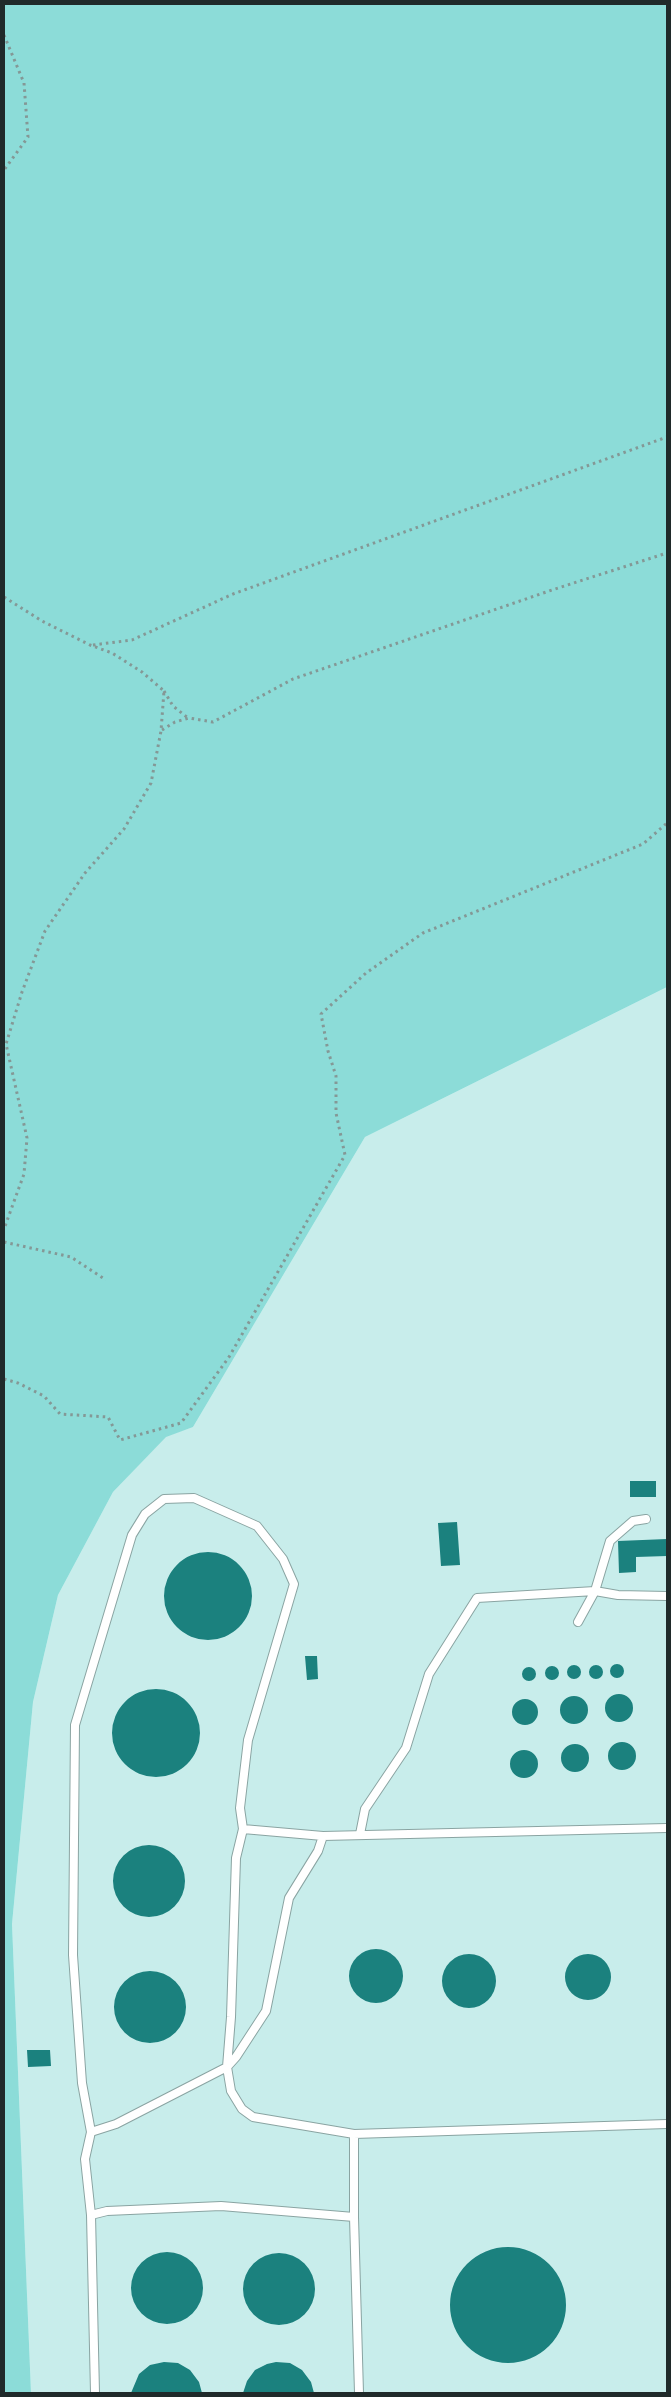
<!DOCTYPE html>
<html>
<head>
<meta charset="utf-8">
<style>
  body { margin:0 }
  #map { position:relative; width:671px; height:2397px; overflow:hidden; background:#dbf7f5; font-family:Inter,sans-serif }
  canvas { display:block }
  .frame { position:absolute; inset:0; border:5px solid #202a2a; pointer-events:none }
</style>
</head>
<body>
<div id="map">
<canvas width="671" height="2397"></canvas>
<div class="frame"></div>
</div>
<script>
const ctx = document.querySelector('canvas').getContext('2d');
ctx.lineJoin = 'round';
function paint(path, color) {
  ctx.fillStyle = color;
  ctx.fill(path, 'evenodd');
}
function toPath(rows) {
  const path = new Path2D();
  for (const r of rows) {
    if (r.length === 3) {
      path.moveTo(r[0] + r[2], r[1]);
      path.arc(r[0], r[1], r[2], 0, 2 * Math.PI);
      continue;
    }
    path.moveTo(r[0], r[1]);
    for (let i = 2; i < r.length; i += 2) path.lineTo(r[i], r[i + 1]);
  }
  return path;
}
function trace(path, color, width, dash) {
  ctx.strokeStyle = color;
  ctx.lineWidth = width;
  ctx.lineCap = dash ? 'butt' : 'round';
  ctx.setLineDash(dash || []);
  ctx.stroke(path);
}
paint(toPath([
  [667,987,667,2393,31,2393,12,1924,33,1702,58,1595,113,1492,166,1436,193,1427,365,1137]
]), '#c8edeb');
paint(toPath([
  [4,4,667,4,667,987,365,1137,193,1427,166,1437,113,1492,58,1595,33,1702,12,1924,31,2393,4,2393]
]), '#8cdcd8');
paint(toPath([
  [630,1481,656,1481,656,1497,630,1497],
  [457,1522,460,1565,441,1566,438,1523],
  [667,1539,667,1556,636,1557,636,1572,619,1573,618,1541],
  [208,1596,44],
  [305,1656,317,1656,318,1679,307,1680],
  [617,1671,7],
  [596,1672,7],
  [574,1672,7],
  [552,1673,7],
  [529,1674,7],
  [156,1733,44],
  [619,1708,14],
  [574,1710,14],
  [525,1712,13],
  [622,1756,14],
  [575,1758,14],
  [524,1764,14],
  [149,1881,36],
  [376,1976,27],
  [588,1977,23],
  [469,1981,27],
  [150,2007,36],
  [27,2050,50,2050,51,2066,28,2067],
  [508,2305,58],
  [167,2288,36],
  [279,2289,36],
  [164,2362,178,2363,190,2370,199,2382,202,2393,131,2393,139,2374,150,2365],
  [276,2362,290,2363,302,2370,311,2382,314,2393,243,2393,247,2381,255,2370,267,2364]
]), '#1b817e');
const lane = toPath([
  [578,1622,595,1591,610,1541,633,1521,646,1519],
  [243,1829,323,1836,667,1828],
  [360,1834,365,1809,406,1748,429,1674,477,1598,595,1591,618,1595,667,1596],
  [91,2132,116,2124,227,2067,236,2057,266,2011,289,1898,318,1851,323,1836],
  [354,2134,354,2217,359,2393],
  [91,2215,107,2211,221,2206,354,2217],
  [95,2393,91,2215,85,2159,91,2132,82,2083,73,1955,75,1725,132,1535,145,1514,164,1499,194,1498,257,1526,283,1559,294,1584,248,1740,240,1808,243,1829,236,1858,231,2017,227,2067,231,2091,242,2109,253,2117,354,2134,667,2124]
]);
trace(lane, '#8aa4a2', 10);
trace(toPath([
  [4,35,24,83,28,137,4,170],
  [4,597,42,621,90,645,112,653,142,672,164,691,161,731,151,783,124,829,85,873,45,931,22,992,6,1044,27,1138,24,1174,4,1229],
  [93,645,132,640,233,594,667,437],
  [164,691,173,706,188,718],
  [162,730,175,722,189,718,213,722,293,679,552,590,667,553],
  [4,1242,71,1257,106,1280],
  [4,1379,18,1383,44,1396,60,1414,108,1417,120,1440,181,1423,229,1357,345,1155,336,1113,336,1076,328,1051,321,1014,366,973,423,933,643,844,667,823]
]), '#849896', 3, [2.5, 4]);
trace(lane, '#fff', 8);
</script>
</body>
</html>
